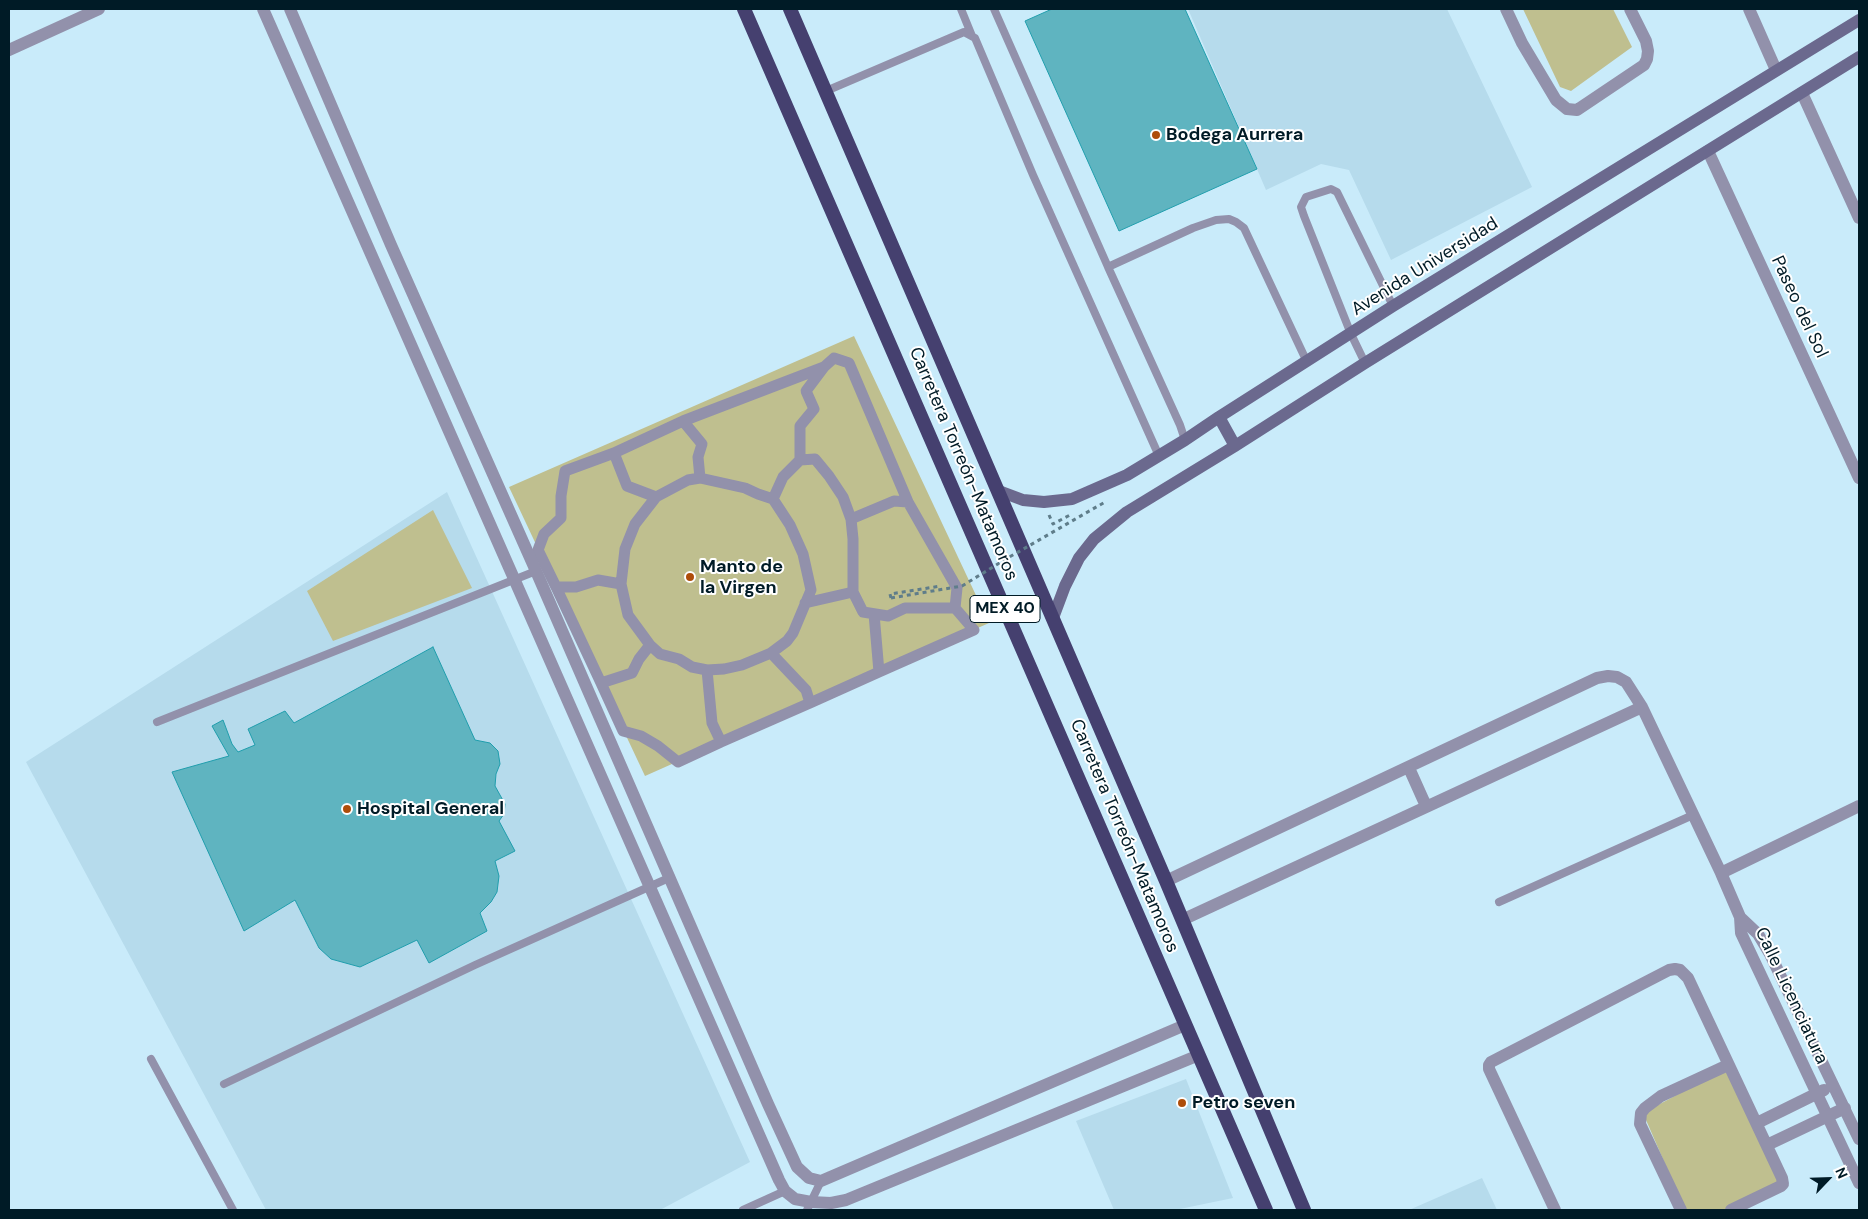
<!DOCTYPE html>
<html>
<head>
<meta charset="utf-8">
<style>
  body { margin:0 }
  #map { position:relative; width:1868px; height:1219px; overflow:hidden; background:#c9ebfa; font-family:"DM Sans",sans-serif }
  canvas { display:block }
  .frame { position:absolute; inset:0; border:10px solid #001b26; pointer-events:none }
  .north { position:absolute; left:1803px; top:1154px; width:50px; height:50px; -webkit-text-stroke:4px #fff; paint-order:stroke; rotate:66deg; font-size:14px; font-weight:700; line-height:20px; text-align:center; color:#001b26 }
  .north::after { content:''; display:block; margin:auto; width:18px; height:22px; background:#001b26; clip-path:polygon(50% 0,100% 100%,50% 72%,0 100%) }
</style>
</head>
<body>
<div id="map">
<canvas width="1868" height="1219"></canvas>
<div class="frame"></div>
<div class="north">N</div>
</div>
<script>
const ctx = document.querySelector('canvas').getContext('2d');
ctx.lineJoin = 'round';
function paint(path, color) {
  ctx.fillStyle = color;
  ctx.fill(path, 'evenodd');
}
function toPath(rows) {
  const path = new Path2D();
  for (const r of rows) {
    path.moveTo(r[0], r[1]);
    for (let i = 2; i < r.length; i += 2) path.lineTo(r[i], r[i + 1]);
  }
  return path;
}
function trace(path, color, width, dash) {
  ctx.strokeStyle = color;
  ctx.lineWidth = width;
  ctx.lineCap = dash ? 'butt' : 'round';
  ctx.setLineDash(dash || []);
  ctx.stroke(path);
}
function label(font, color, halo, rows, align = 'center') {
  ctx.font = font + ' "DM Sans",sans-serif';
  ctx.lineWidth = 4;
  ctx.setLineDash([]);
  ctx.textBaseline = 'middle';
  ctx.strokeStyle = halo;
  ctx.fillStyle = color;
  for (const [text, x, y, turn = 0] of rows) {
    ctx.save();
    ctx.translate(x, y);
    ctx.rotate((+turn || 0) * Math.PI / 180);
    ctx.textAlign = isNaN(turn) ? turn : align;
    if (halo) ctx.strokeText(text, 0, 0);
    ctx.fillText(text, 0, 0);
    ctx.restore();
  }
}
paint(toPath([
  [1188,9,1447,9,1532,187,1391,260,1349,170,1321,164,1266,190],
  [447,492,750,1162,660,1210,266,1210,26,762],
  [1186,1079,1233,1198,1175,1210,1114,1210,1076,1121],
  [1482,1178,1497,1210,1409,1210]
]), '#b6dbec');
paint(toPath([
  [1523,9,1613,9,1632,47,1571,91,1560,87],
  [854,336,989,623,645,776,509,487],
  [433,510,472,588,333,641,307,591],
  [1727,1068,1781,1183,1723,1210,1685,1210,1643,1113]
]), '#bfbf8f');
const building = toPath([
  [1052,9,1185,9,1257,169,1119,231,1025,21,1052,9],
  [433,647,475,740,490,743,498,751,500,764,496,774,495,786,505,804,504,814,499,821,515,851,495,861,499,876,497,892,491,902,480,913,487,931,429,963,417,940,360,967,331,959,319,948,295,900,244,931,172,772,229,756,212,726,223,720,232,744,238,752,255,745,248,729,285,711,294,723,433,647]
]);
paint(building, '#5fb4c0');
trace(building, '#209ead', 1);
trace(toPath([
  [1049,515,1053,524,1072,514],
  [891,598,890,594,941,586]
]), '#5f7d8a', 3, [4, 4]);
trace(toPath([
  [961,9,972,36],
  [994,9,1108,267],
  [826,91,964,32,975,38,1033,175,1159,456],
  [1365,363,1351,334,1304,216,1301,207,1306,197,1331,189,1337,192,1393,306],
  [1185,440,1180,425,1108,267,1193,228,1216,220,1229,219,1236,222,1244,228,1307,362],
  [157,722,536,571],
  [1499,902,1693,815],
  [151,1059,233,1210],
  [224,1084,475,965,671,877],
  [743,1210,785,1191],
  [807,1210,821,1181]
]), '#9291ab', 8);
trace(toPath([
  [614,453,565,471,561,496,561,518,544,534,538,550,556,587,576,587,598,580,621,584],
  [700,478,698,457,702,444,683,421,824,367],
  [656,497,627,486,614,453,683,421],
  [773,499,758,494,745,488,700,478,688,480,656,497,635,524,625,549,621,584,628,615,650,645,660,654,679,659,692,667,707,670,724,669,742,665,771,653,787,641,793,633,811,590,803,554,790,525,773,499,783,477,800,460,800,426,814,409,806,391,824,367,834,358,849,363,908,502,894,501,851,519,843,497,829,476,815,459,800,460],
  [851,519,853,539,853,592,863,612,888,616,905,608,955,608,957,588,908,502],
  [556,587,601,683],
  [805,603,853,592],
  [874,614,879,672,974,630,955,608],
  [650,645,639,659,632,673,601,683,623,731,641,736,658,746,678,762,721,742],
  [771,653,806,690,810,703,879,672],
  [707,670,712,723,721,742,810,703]
]), '#9291ab', 11);
trace(toPath([
  [263,9,779,1180,785,1191,795,1199,811,1202,831,1203,846,1200,1199,1055],
  [290,9,391,245,536,571,768,1104,797,1167,809,1178,821,1181,1185,1025],
  [1506,9,1522,43,1556,100,1567,109,1577,110,1644,65,1647,59,1648,51,1646,41,1630,9],
  [1749,9,1776,70],
  [9,50,99,9],
  [1802,93,1859,218],
  [1708,151,1859,478],
  [1409,768,1426,806],
  [1721,873,1859,806],
  [1166,881,1597,678,1608,676,1617,677,1626,682,1642,707,1721,873,1740,917,1758,934,1770,954,1859,1139],
  [1740,917,1741,933,1859,1183],
  [1182,920,1642,707],
  [1757,1123,1824,1090],
  [1767,1145,1845,1108],
  [1555,1210,1489,1069,1489,1065,1491,1062,1669,970,1675,969,1680,970,1688,978,1782,1178,1783,1184,1781,1186,1731,1210],
  [1681,1210,1640,1124,1641,1113,1645,1108,1661,1096,1728,1065]
]), '#9291ab', 12);
trace(toPath([
  [1219,417,1235,446],
  [999,491,1023,500,1044,502,1072,499,1127,475,1185,440,1219,417,1393,306,1859,20],
  [1053,618,1065,586,1079,558,1094,539,1127,512,1235,446,1365,363,1859,57]
]), '#6b698e', 12);
trace(toPath([
  [744,9,1266,1210],
  [790,9,1166,881,1304,1210]
]), '#45406f', 14);
trace(toPath([
  [891,598,962,586,1006,559,1105,502]
]), '#5f7d8a', 3, [4, 4]);
for (const [x, y, r, color] of [
  [1156,135,5,"#ae4d0a"],
  [690,577,5,"#ae4d0a"],
  [347,809,5,"#ae4d0a"],
  [1182,1103,5,"#ae4d0a"]
]) {
  const dot = new Path2D();
  dot.arc(x, y, r, 0, 2 * Math.PI);
  ctx.fillStyle = color;
  ctx.fill(dot);
  trace(dot, '#fff', 2);
}
for (const [x, y, w] of [
  [1005,609,70]
]) {
  const box = new Path2D();
  box.roundRect(x - w / 2, y - 13.5, w, 27, 4);
  ctx.fillStyle = '#fff';
  ctx.fill(box);
  trace(box, '#001b26', 1);
}
label('bold 16px', '#001b26', null, [
  ["MEX 40",1005,609]
]);
label('bold 18px', '#001b26', '#fff', [
  ["Bodega Aurrera",1166,135],
  ["Manto de",700,567],
  ["la Virgen",700,588],
  ["Hospital General",357,809],
  ["Petro seven",1192,1103]
], 'left');
label('18px', '#001b26', '#fff', [
  ["Avenida Universidad",1425,267,-32],
  ["Paseo del Sol",1799,307,65],
  ["Carretera Torreón-Matamoros",963,464,67],
  ["Carretera Torreón-Matamoros",1124,836,67],
  ["Calle Licenciatura",1791,996,65]
]);
</script>
</body>
</html>
